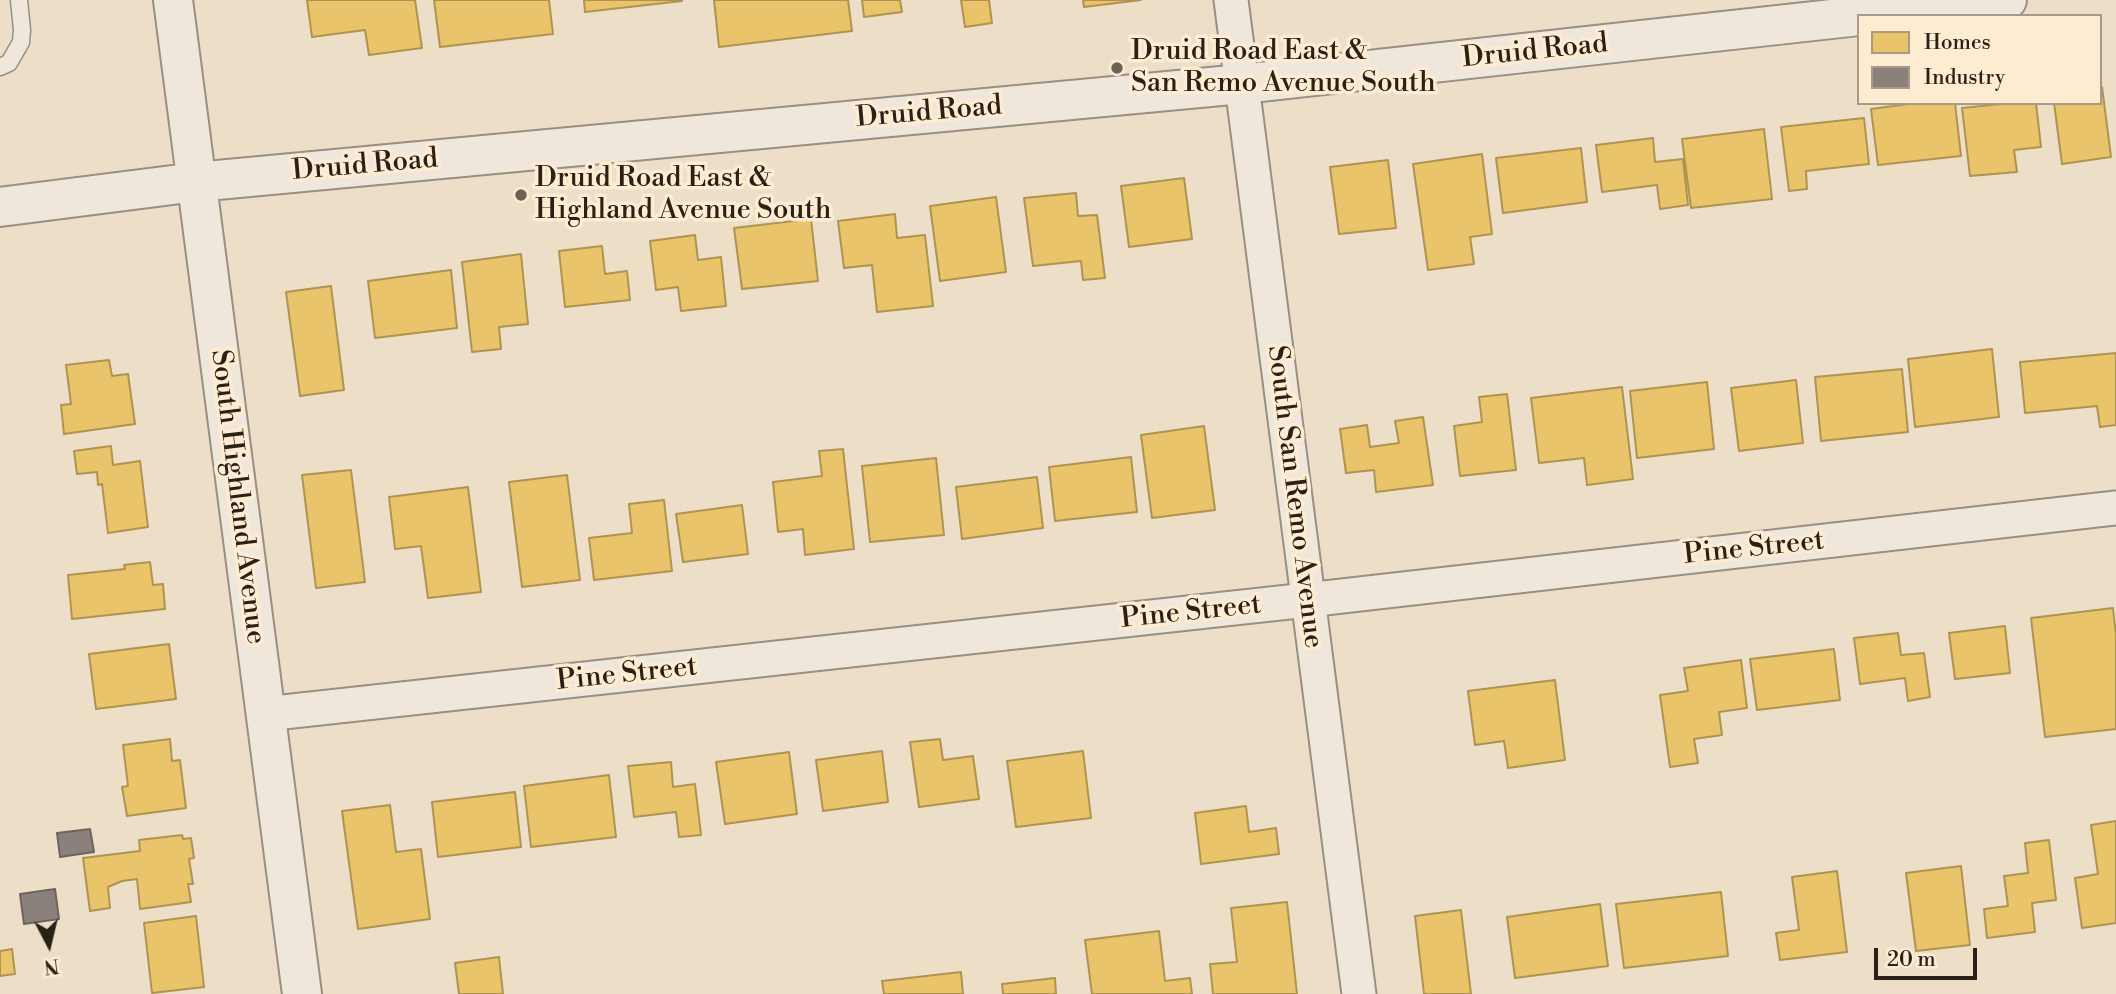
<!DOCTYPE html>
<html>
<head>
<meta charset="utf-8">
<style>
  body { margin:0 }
  #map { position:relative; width:2116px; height:994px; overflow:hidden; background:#eddec7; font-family:"Libre Bodoni",serif }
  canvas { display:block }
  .legend { position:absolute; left:1857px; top:14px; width:245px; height:91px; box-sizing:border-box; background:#fdecd1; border:2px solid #a89a87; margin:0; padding:9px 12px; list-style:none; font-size:21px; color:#292017 }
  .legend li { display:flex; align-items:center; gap:14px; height:35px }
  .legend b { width:35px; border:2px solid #a89a87 }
  .north { position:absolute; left:14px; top:910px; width:70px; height:70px; -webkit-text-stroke:5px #fdecd1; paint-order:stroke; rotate:173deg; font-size:19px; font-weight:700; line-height:28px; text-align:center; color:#292017 }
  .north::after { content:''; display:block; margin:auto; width:24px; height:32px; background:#292017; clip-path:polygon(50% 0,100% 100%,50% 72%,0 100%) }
  .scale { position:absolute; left:1874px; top:948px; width:103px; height:32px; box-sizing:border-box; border:4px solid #292017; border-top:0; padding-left:9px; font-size:21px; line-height:24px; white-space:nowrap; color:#292017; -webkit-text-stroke:5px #fdecd1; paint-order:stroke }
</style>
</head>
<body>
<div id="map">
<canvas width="2116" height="994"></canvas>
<ul class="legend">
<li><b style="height:19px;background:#e9c46a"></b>Homes</li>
<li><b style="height:19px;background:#8a817c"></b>Industry</li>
</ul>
<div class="north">N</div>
<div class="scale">20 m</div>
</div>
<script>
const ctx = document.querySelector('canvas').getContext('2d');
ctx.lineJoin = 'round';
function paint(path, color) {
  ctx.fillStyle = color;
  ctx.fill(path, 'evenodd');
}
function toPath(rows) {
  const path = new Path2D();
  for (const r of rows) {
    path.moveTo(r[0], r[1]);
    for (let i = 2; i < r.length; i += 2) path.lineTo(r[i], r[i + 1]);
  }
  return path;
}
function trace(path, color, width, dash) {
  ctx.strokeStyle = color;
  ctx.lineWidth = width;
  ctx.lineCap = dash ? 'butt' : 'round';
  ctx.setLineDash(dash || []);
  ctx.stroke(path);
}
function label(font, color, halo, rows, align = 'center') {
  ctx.font = font + ' "Libre Bodoni",serif';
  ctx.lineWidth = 7;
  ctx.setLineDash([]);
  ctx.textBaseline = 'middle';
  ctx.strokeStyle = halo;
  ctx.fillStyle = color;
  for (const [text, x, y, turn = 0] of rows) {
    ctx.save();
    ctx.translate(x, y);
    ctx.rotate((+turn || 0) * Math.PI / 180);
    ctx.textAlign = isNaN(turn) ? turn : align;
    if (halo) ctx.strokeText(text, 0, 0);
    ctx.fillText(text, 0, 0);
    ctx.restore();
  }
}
const homes = toPath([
  [307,0,415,0,422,48,369,55,365,30,312,37,307,0],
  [434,0,549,0,553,34,440,47,434,0],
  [584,0,682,0,682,1,585,12,584,0],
  [714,0,848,0,852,31,719,47,714,0],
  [862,0,900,0,902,12,864,17,862,0],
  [961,0,989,0,992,23,965,27,961,0],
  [1083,0,1141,0,1084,7,1083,0],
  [2102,87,2111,157,2062,164,2054,103,2100,103,2102,87],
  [1916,103,1955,103,1961,156,1878,165,1871,109,1916,103],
  [2011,103,2036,103,2041,147,2014,150,2017,172,1970,176,1962,108,2011,103],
  [1864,118,1869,164,1806,171,1807,189,1789,191,1781,127,1864,118],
  [1764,129,1772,199,1691,208,1682,139,1764,129],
  [1653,138,1655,162,1683,159,1688,205,1660,209,1657,185,1602,192,1596,145,1653,138],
  [1581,148,1587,202,1503,213,1496,158,1581,148],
  [1482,154,1492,234,1470,237,1474,264,1428,270,1413,164,1482,154],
  [1388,160,1396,228,1339,234,1330,167,1388,160],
  [1184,178,1192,239,1129,247,1121,186,1184,178],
  [1076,193,1078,216,1097,215,1105,278,1083,280,1081,261,1033,266,1024,198,1076,193],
  [996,197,1006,272,940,281,930,206,996,197],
  [895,214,897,238,925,235,933,306,877,312,872,265,844,268,838,221,895,214],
  [811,219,818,281,742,289,734,228,811,219],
  [695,235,698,260,721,257,726,306,681,311,678,287,656,290,650,241,695,235],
  [602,246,605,274,627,271,630,300,565,307,559,251,602,246],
  [521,254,528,324,499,327,501,349,472,352,462,262,521,254],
  [451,270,457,328,375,338,368,281,451,270],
  [331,286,344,390,300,396,286,292,331,286],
  [1992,349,1999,417,1915,427,1908,359,1992,349],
  [2116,353,2116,425,2100,427,2097,406,2025,413,2020,362,2116,353],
  [109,360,112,376,128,374,135,424,64,434,61,405,71,404,66,365,109,360],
  [1902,369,1908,432,1821,441,1815,377,1902,369],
  [1796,380,1803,443,1739,451,1731,388,1796,380],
  [1707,382,1714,449,1637,458,1630,391,1707,382],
  [1622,387,1633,479,1587,485,1584,458,1539,463,1531,398,1622,387],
  [1507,394,1516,470,1460,476,1454,426,1482,422,1479,397,1507,394],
  [1423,417,1433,485,1376,492,1374,470,1346,473,1340,429,1367,425,1370,447,1399,443,1395,421,1423,417],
  [1204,426,1215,510,1152,518,1141,435,1204,426],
  [111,446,113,465,140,461,148,527,108,533,102,484,98,485,97,472,77,474,74,451,111,446],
  [843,449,854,549,805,555,803,529,778,532,773,482,822,476,819,451,843,449],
  [1131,457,1137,512,1055,521,1049,467,1131,457],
  [936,458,944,535,870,542,862,466,936,458],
  [351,470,365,582,316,588,302,475,351,470],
  [567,475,580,580,522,587,509,482,567,475],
  [1037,477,1043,528,962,539,956,487,1037,477],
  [468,487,481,592,428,598,421,546,395,549,389,497,468,487],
  [664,500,672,571,594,580,589,538,632,533,629,504,664,500],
  [742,505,748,554,683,562,676,514,742,505],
  [150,562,153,585,163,584,165,609,72,619,68,575,125,569,124,565,150,562],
  [2113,608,2116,636,2116,729,2045,737,2031,618,2113,608],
  [2005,626,2010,673,1955,679,1949,633,2005,626],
  [1898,633,1901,655,1924,653,1930,697,1908,701,1905,678,1860,684,1854,638,1898,633],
  [169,644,176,699,96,709,89,654,169,644],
  [1834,649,1840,700,1757,710,1750,659,1834,649],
  [1741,660,1747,708,1719,712,1722,735,1694,739,1698,763,1670,767,1660,695,1688,691,1684,668,1741,660],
  [1555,680,1565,760,1508,768,1504,741,1475,745,1468,691,1555,680],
  [170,739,172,761,180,760,186,808,127,816,122,787,128,786,123,745,170,739],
  [940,739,943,760,973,756,979,799,919,807,910,742,940,739],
  [882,751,888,802,823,811,816,760,882,751],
  [1083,751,1091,818,1016,827,1007,761,1083,751],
  [789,752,797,814,725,824,716,762,789,752],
  [671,762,673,787,695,784,701,835,679,837,676,812,634,817,628,766,671,762],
  [609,775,616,837,531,847,524,786,609,775],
  [515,792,521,847,438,857,432,802,515,792],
  [390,805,396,852,421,849,430,919,358,929,342,811,390,805],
  [1246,806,1249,832,1276,828,1279,854,1201,864,1195,813,1246,806],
  [2116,821,2116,923,2082,928,2075,878,2098,874,2091,825,2116,821],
  [182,835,183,839,191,838,194,858,189,859,193,884,188,884,191,902,140,909,137,879,122,881,108,887,110,908,90,911,83,858,140,851,139,840,182,835],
  [2049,840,2056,900,2032,903,2035,932,1987,938,1984,909,2008,906,2004,876,2028,873,2025,843,2049,840],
  [1961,866,1970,945,1916,951,1906,873,1961,866],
  [1837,871,1847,952,1780,960,1776,933,1799,930,1792,877,1837,871],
  [1721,892,1728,956,1624,968,1616,904,1721,892],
  [1287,902,1297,994,1213,994,1210,964,1237,962,1231,908,1287,902],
  [1600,904,1608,966,1515,978,1507,917,1600,904],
  [1461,910,1471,994,1424,994,1415,916,1461,910],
  [196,916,204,987,152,993,144,923,196,916],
  [1159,931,1165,981,1190,978,1192,994,1092,994,1085,940,1159,931],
  [12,949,15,974,0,976,0,951,12,949],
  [499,957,503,994,459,994,455,963,499,957],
  [961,972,963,994,884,994,882,981,961,972],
  [1055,978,1056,994,1003,994,1002,984,1055,978]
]);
paint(homes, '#e9c46a');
trace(homes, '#af9351', 2);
const industry = toPath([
  [90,829,94,852,60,857,57,833,90,829],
  [55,889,59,919,24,924,20,894,55,889]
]);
paint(industry, '#8a817c');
trace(industry, '#6d645e', 2);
const service = toPath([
  [0,67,9,63,21,42,22,30,19,0]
]);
const minor = toPath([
  [1231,0,1359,994],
  [265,714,1307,600,2116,508]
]);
const tertiary = toPath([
  [173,0,302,994],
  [1863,16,2007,0],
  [0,207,196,182,1242,84,1859,16]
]);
trace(service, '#998f82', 19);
trace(minor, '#998f82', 37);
trace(tertiary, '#998f82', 42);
trace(service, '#efe7db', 16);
trace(minor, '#efe7db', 33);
trace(tertiary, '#efe7db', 38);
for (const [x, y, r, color] of [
  [1117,68,7,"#6e6255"],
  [521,195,7,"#6e6255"]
]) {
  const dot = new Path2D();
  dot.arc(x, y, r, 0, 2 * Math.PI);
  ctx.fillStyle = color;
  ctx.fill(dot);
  trace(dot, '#fdecd1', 2.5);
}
label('28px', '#292017', '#fdecd1', [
  ["Druid Road East &",1131,52],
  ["San Remo Avenue South",1131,84],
  ["Druid Road East &",535,179],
  ["Highland Avenue South",535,211]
], 'left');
label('28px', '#292017', '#fdecd1', [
  ["Druid Road",1535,52,-6],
  ["Druid Road",929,113,-5],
  ["Druid Road",365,166,-5],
  ["South Highland Avenue",237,497,83],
  ["South San Remo Avenue",1294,497,83],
  ["Pine Street",1754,549,-6],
  ["Pine Street",1191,613,-6],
  ["Pine Street",627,675,-6]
]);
</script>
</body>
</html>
